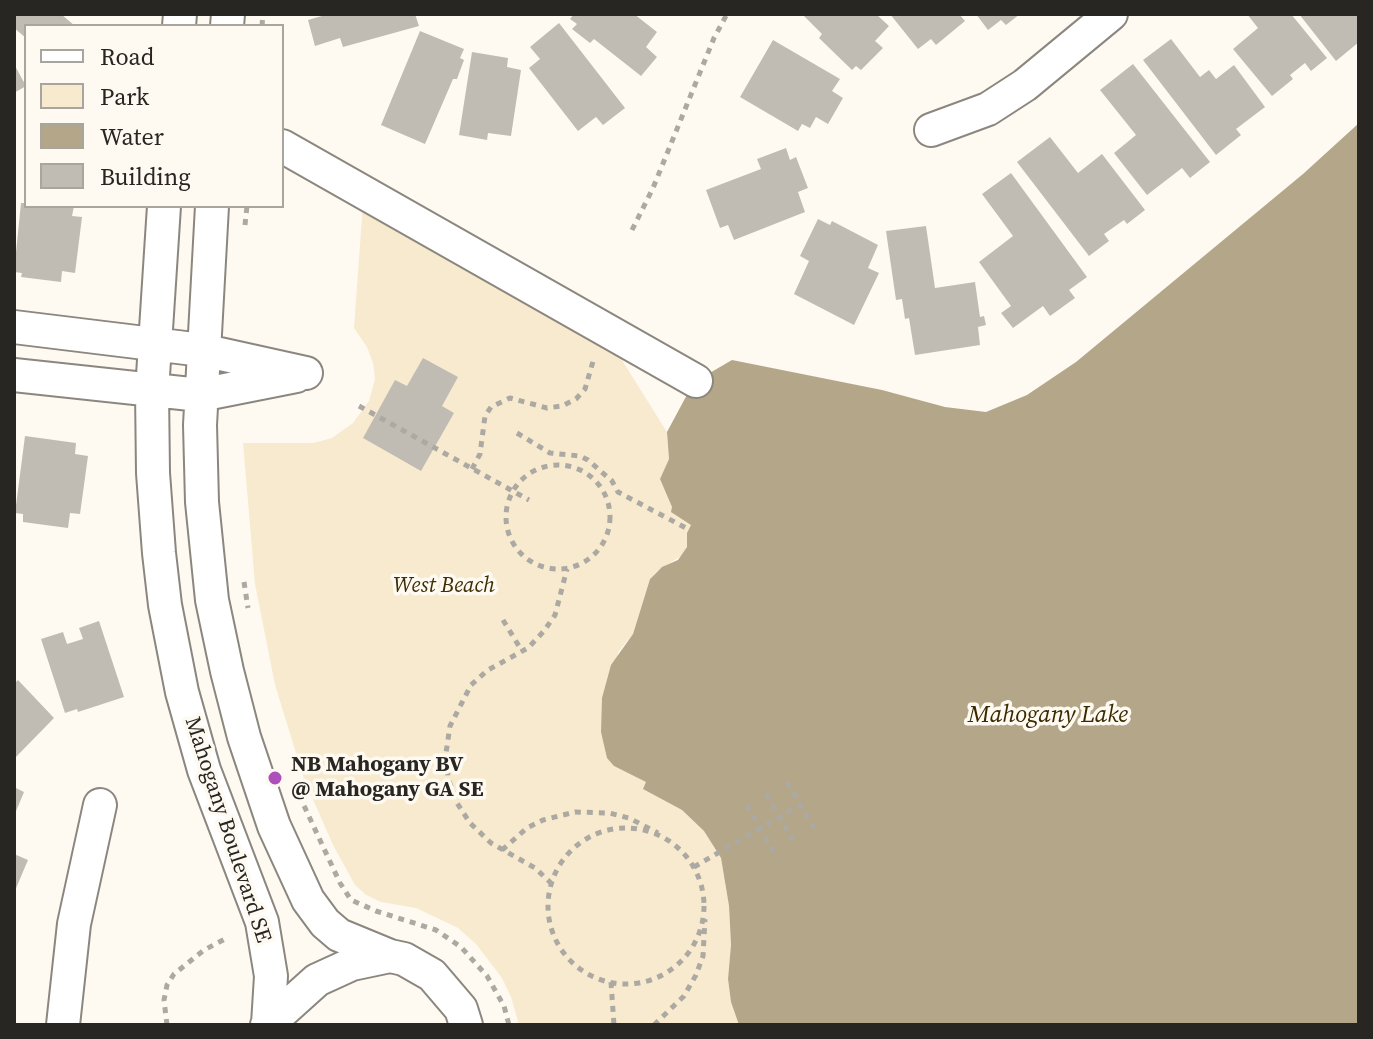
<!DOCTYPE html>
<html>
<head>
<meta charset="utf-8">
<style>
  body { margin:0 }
  #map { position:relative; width:1373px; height:1039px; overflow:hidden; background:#fefaf1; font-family:"Source Serif 4",serif }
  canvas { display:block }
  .frame { position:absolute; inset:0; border:16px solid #272622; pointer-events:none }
  .legend { position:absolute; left:24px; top:24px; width:260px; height:184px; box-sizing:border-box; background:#fefaf1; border:2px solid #a8a59e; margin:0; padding:10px 14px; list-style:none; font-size:24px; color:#272622 }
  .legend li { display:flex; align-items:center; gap:16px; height:40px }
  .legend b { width:40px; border:2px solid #a8a59e }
</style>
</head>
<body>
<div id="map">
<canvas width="1373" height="1039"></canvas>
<div class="frame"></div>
<ul class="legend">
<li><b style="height:10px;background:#fff"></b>Road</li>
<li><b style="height:22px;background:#f8eace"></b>Park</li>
<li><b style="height:22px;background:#b4a689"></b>Water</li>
<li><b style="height:22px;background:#c0bcb4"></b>Building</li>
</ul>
</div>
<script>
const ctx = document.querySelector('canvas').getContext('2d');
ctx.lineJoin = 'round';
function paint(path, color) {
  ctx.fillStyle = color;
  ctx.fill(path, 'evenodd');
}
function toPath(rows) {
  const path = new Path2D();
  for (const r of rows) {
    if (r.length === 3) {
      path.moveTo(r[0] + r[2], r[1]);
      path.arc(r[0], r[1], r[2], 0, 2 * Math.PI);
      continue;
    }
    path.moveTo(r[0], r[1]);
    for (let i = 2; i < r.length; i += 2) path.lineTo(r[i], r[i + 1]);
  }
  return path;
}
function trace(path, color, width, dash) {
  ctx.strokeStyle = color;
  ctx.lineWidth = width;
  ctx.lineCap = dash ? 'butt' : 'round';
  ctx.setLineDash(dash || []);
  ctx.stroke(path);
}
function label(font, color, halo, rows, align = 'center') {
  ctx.font = font + ' "Source Serif 4",serif';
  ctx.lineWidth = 7;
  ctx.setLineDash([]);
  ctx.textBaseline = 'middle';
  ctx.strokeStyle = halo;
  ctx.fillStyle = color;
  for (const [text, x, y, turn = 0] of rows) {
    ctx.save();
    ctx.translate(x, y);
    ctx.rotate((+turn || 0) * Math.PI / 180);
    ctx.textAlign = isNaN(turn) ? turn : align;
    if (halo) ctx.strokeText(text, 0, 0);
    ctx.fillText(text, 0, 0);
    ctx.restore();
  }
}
paint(toPath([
  [363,203,610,341,667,432,669,459,660,479,672,507,692,525,687,533,687,547,684,554,656,572,650,579,633,634,618,652,614,766,647,782,644,789,682,810,704,831,721,858,729,906,731,947,728,979,731,1002,739,1025,519,1025,511,997,502,978,476,944,458,928,416,908,381,902,366,895,355,885,333,845,304,779,275,685,255,584,243,443,313,443,332,438,353,423,369,401,375,379,373,363,367,347,354,328]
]), '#f8eace');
paint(toPath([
  [1359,123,1359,1025,739,1025,731,1002,728,979,731,945,729,906,721,858,704,831,682,810,643,789,646,782,614,766,607,758,601,732,602,698,611,665,633,634,650,579,662,567,678,560,687,547,687,533,691,525,671,512,672,507,660,479,669,459,667,432,689,391,696,381,732,360,882,390,945,407,986,412,1027,395,1076,362,1303,174]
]), '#b4a689');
paint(toPath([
  [14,14,61,14,75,26,26,26,26,38,14,28],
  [329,14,415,14,419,26,343,47,340,38,315,46,308,20],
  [574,14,634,14,657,32,646,47,657,57,641,76,594,39,590,43,572,29,577,24,570,19],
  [802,14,876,14,889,26,875,41,883,48,861,70,856,66,852,70,819,38,822,34],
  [890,14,959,14,965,21,936,45,931,39,918,49],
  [976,14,1020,14,1006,25,1001,20,988,30],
  [1247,14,1291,14,1327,58,1311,71,1305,63,1290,75,1293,79,1272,96,1233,49,1258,28],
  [1299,14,1359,14,1359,42,1336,61],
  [559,23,625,108,603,125,596,117,578,131,529,68,540,59,530,47],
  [420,31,464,49,460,58,464,60,457,79,453,79,425,144,381,125],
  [1171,39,1200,77,1209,70,1216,79,1234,65,1265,107,1236,129,1241,135,1216,155,1143,60],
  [773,40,840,79,832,91,843,98,828,124,816,117,810,128,802,124,798,131,740,97],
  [472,52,508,58,507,67,521,70,511,136,488,133,487,140,459,135],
  [14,64,26,86,14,93],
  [1133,64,1210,162,1190,178,1182,168,1147,195,1114,153,1136,135,1100,90],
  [1050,137,1078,173,1102,154,1145,210,1127,224,1124,220,1104,234,1109,241,1089,256,1017,162],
  [786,148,790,160,796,157,808,188,798,192,805,212,734,240,728,225,720,228,706,190,761,169,757,159],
  [1011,173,1087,277,1069,290,1075,298,1050,316,1043,306,1013,328,1001,313,1011,306,979,262,1013,236,982,194],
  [21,203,26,203,26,206,74,206,72,216,82,217,75,273,62,271,61,282,21,277,22,273,14,272],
  [818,219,830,225,832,221,878,245,868,268,879,273,854,325,794,294,809,261,800,256],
  [926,226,935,288,975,282,980,317,984,316,986,325,978,327,980,345,915,355,909,318,905,319,902,299,896,300,886,231],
  [423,358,458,377,442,406,454,413,421,471,363,438,395,380,407,386],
  [25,436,76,443,75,454,88,456,80,514,70,513,68,528,23,522,23,514,15,513],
  [99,621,124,697,78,712,77,709,65,713,41,639,63,632,67,644,83,639,79,628],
  [18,680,54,718,14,759,14,684],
  [14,787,24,792,14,816],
  [14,854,28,860,14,893]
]), '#c0bcb4');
const minor = toPath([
  [179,26,180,14],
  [227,26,228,14],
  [931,130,988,109,1025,85,1111,14],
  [282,146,696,381],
  [164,206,152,391,153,473,159,553,165,605,182,692,204,770,262,922,271,976,268,1024],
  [212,206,200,425,202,502,212,600,227,671,244,737,274,826,308,900,325,923,339,935,390,956],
  [14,327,202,350,306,373],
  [14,375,200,395,296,376],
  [63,1025,74,924,100,805],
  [267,1025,317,980,352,964,390,956,404,959,432,975,461,1009,466,1025]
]);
trace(minor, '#8b877f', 36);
trace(toPath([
  [262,26,263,14],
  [245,225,247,206],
  [632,230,653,188,714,38,727,14],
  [359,406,529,500],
  [517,433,550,453,580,456,588,460,612,481,618,492,686,528],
  [558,517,52],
  [472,469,480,454,485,416,491,407,510,398,547,408,562,406,576,399,585,389,594,358],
  [244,582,248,608],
  [503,620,522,651],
  [787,782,814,828],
  [766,794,793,840],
  [299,795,340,883,351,900,376,911,436,930,461,947,487,976,504,1006,509,1025],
  [747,805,774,852],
  [626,906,78],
  [502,850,527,828,543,820,575,812,609,813,629,818,658,833],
  [694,867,800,805],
  [552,884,535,868,491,843,470,823,457,803,448,778,446,753,450,726,471,685,488,670,528,648,544,631,555,615,567,569],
  [611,982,614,1025],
  [167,1025,164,1000,167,985,174,974,204,950,227,938],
  [654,1025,684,996,696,975,703,956,705,919]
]), '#aca9a2', 5, [6, 6]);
trace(minor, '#fff', 32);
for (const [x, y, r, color] of [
  [275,778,8,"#ae50b9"]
]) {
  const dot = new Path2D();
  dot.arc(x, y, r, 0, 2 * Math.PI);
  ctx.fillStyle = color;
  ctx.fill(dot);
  trace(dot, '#fefaf1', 3);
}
label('italic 22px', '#3e2e06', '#fefaf1', [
  ["West Beach",444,586]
]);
label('bold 22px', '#272622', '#fefaf1', [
  ["NB Mahogany BV",291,765],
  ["@ Mahogany GA SE",291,790]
], 'left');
label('22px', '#272622', '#fefaf1', [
  ["Mahogany Boulevard SE",227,830,72]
]);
label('italic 24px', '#392901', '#fefaf1', [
  ["Mahogany Lake",1048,716]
]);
</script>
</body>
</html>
